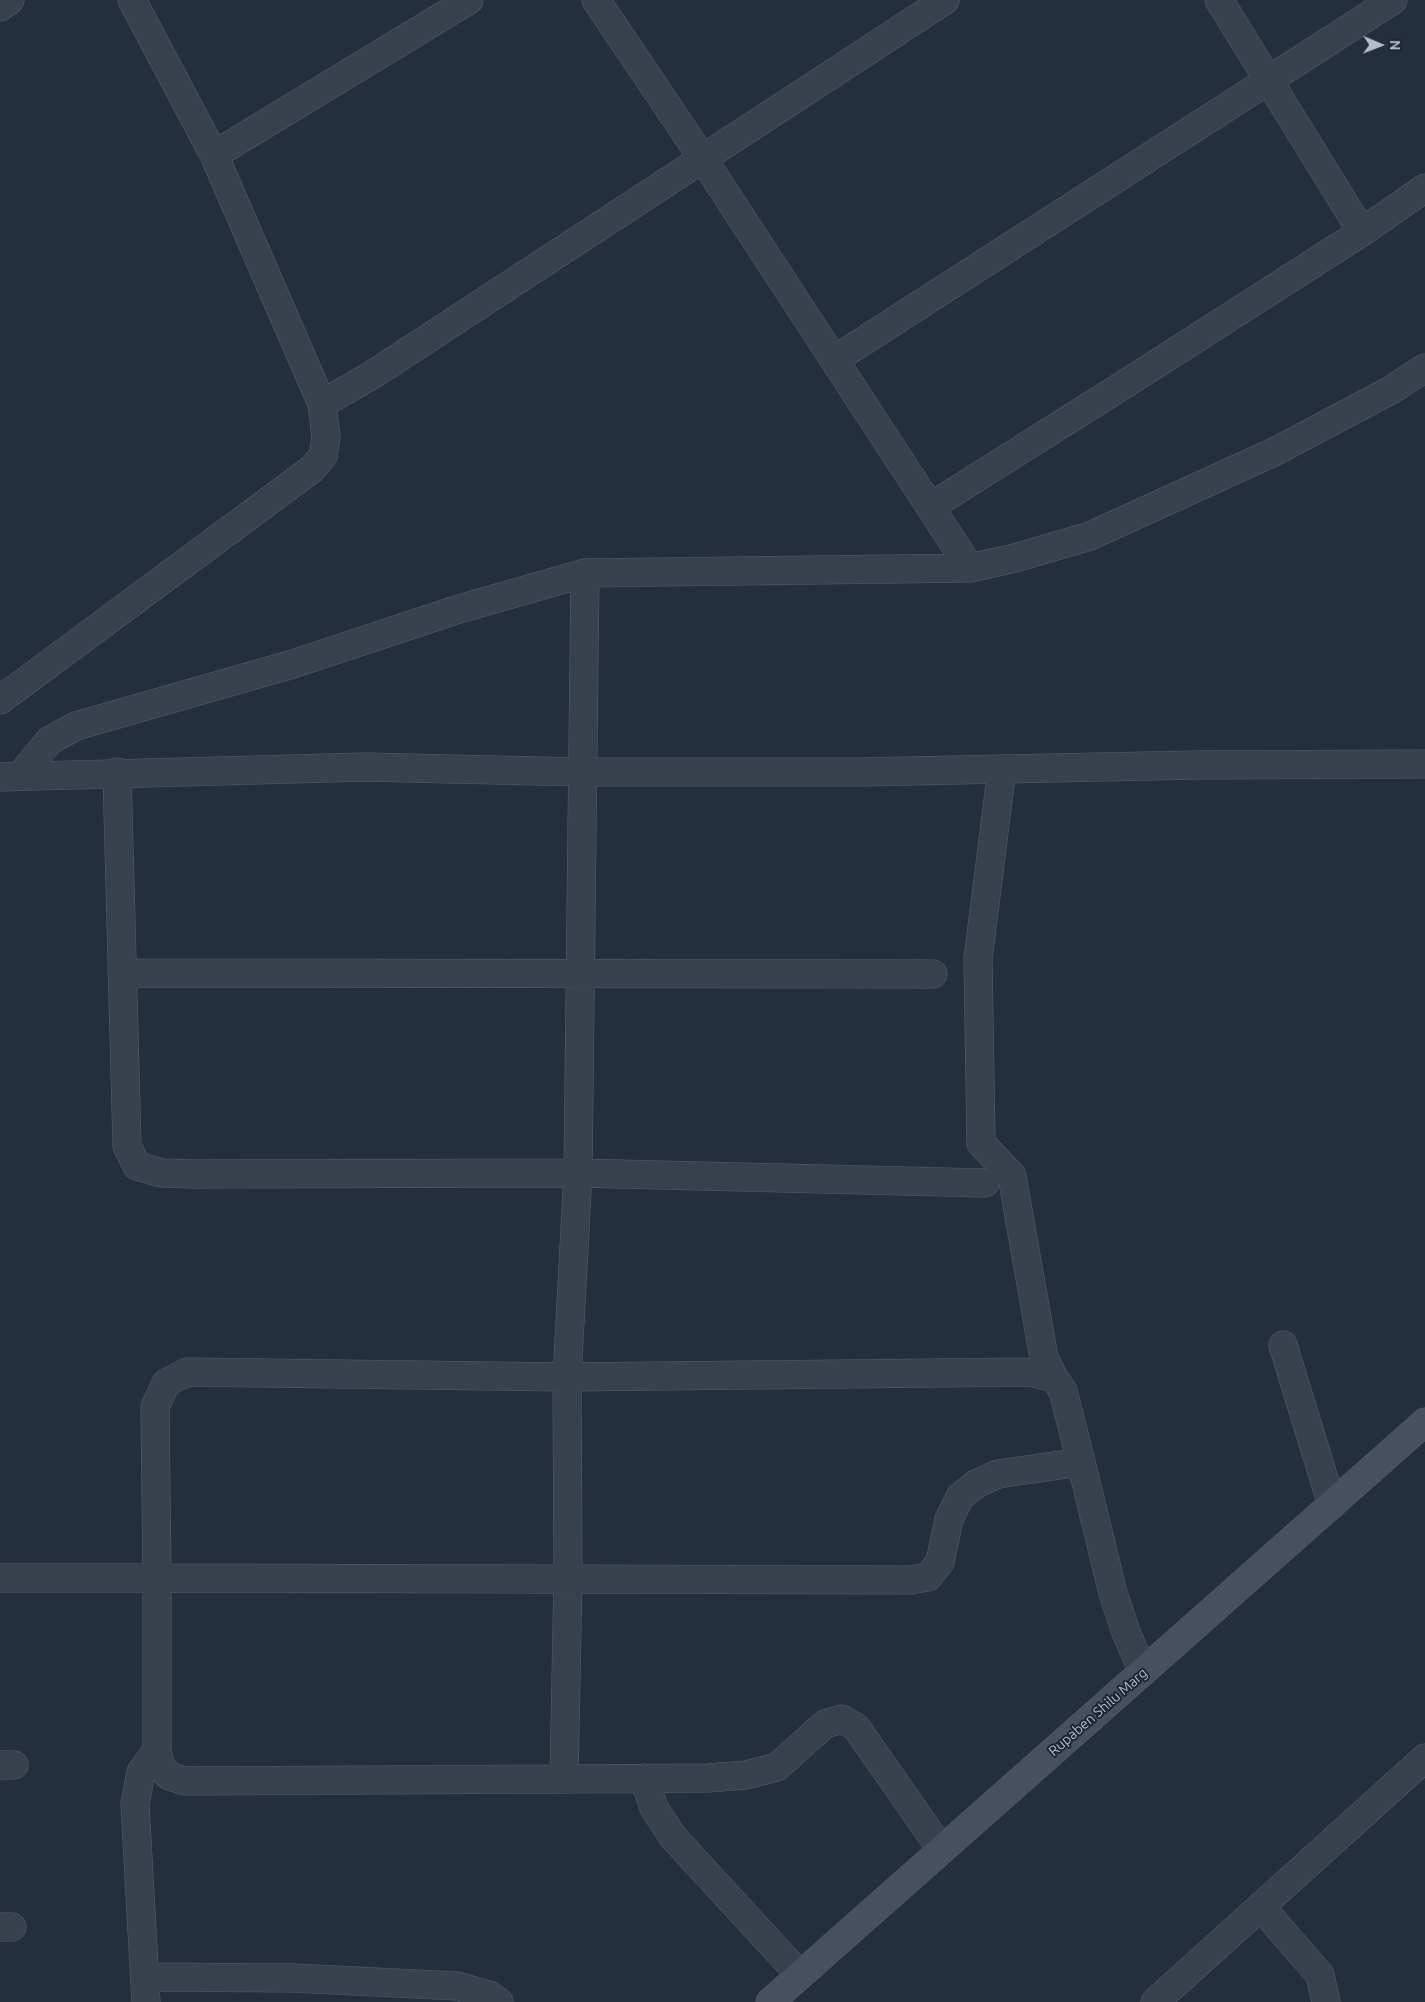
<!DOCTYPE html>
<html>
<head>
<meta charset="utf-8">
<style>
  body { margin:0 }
  #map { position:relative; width:1425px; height:2002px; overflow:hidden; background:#242f3e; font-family:Ubuntu,sans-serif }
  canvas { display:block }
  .north { position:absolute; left:1355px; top:20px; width:50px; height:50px; -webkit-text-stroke:4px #1d2633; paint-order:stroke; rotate:91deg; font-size:14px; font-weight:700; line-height:20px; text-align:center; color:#b4bcc9 }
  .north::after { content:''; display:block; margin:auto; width:18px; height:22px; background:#b4bcc9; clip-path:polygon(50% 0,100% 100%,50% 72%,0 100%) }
</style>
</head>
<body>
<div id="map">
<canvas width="1425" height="2002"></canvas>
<div class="north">N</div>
</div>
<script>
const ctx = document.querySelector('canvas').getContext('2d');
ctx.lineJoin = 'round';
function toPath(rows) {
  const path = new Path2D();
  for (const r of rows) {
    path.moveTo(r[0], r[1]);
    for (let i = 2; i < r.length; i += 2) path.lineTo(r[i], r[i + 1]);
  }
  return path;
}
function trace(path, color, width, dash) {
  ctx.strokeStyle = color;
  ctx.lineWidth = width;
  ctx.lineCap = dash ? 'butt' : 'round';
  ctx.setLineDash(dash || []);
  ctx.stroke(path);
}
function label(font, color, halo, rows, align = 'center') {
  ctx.font = font + ' Ubuntu,sans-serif';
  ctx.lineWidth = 4;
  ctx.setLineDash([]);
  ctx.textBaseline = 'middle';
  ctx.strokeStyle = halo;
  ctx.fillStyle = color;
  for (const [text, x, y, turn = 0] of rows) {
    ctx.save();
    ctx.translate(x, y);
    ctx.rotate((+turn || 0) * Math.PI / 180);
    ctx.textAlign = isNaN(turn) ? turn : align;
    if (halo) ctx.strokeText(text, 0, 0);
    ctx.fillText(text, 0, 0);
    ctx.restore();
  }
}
const street = toPath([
  [596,0,703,159,970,568],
  [1219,0,1362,232],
  [0,7,10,0],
  [214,155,469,0],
  [834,360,1393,0],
  [322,404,372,375,945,0],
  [930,507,1125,384,1362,232,1425,188],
  [0,700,312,469,323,456,326,437,322,404,214,155,132,0],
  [1002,769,978,959,981,1143,1012,1176,1044,1358,1054,1378],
  [117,772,127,1146,137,1166,162,1173,195,1174,578,1173,985,1183],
  [21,775,49,741,76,726,293,664,459,609,585,573,970,568,1015,558,1090,536,1274,452,1391,390,1425,368],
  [0,777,365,767,581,772,861,772,1196,765,1425,764],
  [122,973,933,974],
  [1283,1345,1332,1505],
  [1081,1462,998,1474,976,1484,960,1497,949,1519,940,1562,928,1577,910,1580,157,1578,155,1407,166,1383,187,1372,567,1377,1030,1372,1054,1378,1063,1391,1081,1462,1113,1593,1126,1632,1143,1672],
  [0,1578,157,1578,157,1750,160,1765,169,1776,185,1781,564,1779,568,1578,567,1377,578,1173,585,573],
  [0,1765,14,1765],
  [644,1778,654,1808,673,1837,800,1975],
  [564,1779,708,1778,746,1775,777,1767,825,1724,842,1719,856,1727,941,1849],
  [1261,1907,1320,1975,1326,2002],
  [0,1927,12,1927],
  [146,1977,293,1978,457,1986,491,1996,499,2002],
  [146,2002,135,1804,141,1772,157,1750],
  [1155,2002,1425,1758]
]);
const secondary = toPath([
  [770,2002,1425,1422]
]);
trace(street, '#565f6c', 29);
trace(secondary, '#565f6c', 29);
trace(street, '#38414e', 28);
trace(secondary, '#465061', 28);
label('14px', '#b4bcc9', '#1d2633', [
  ["Rupaben Shilu Marg",1098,1712,-41]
]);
</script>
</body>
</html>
